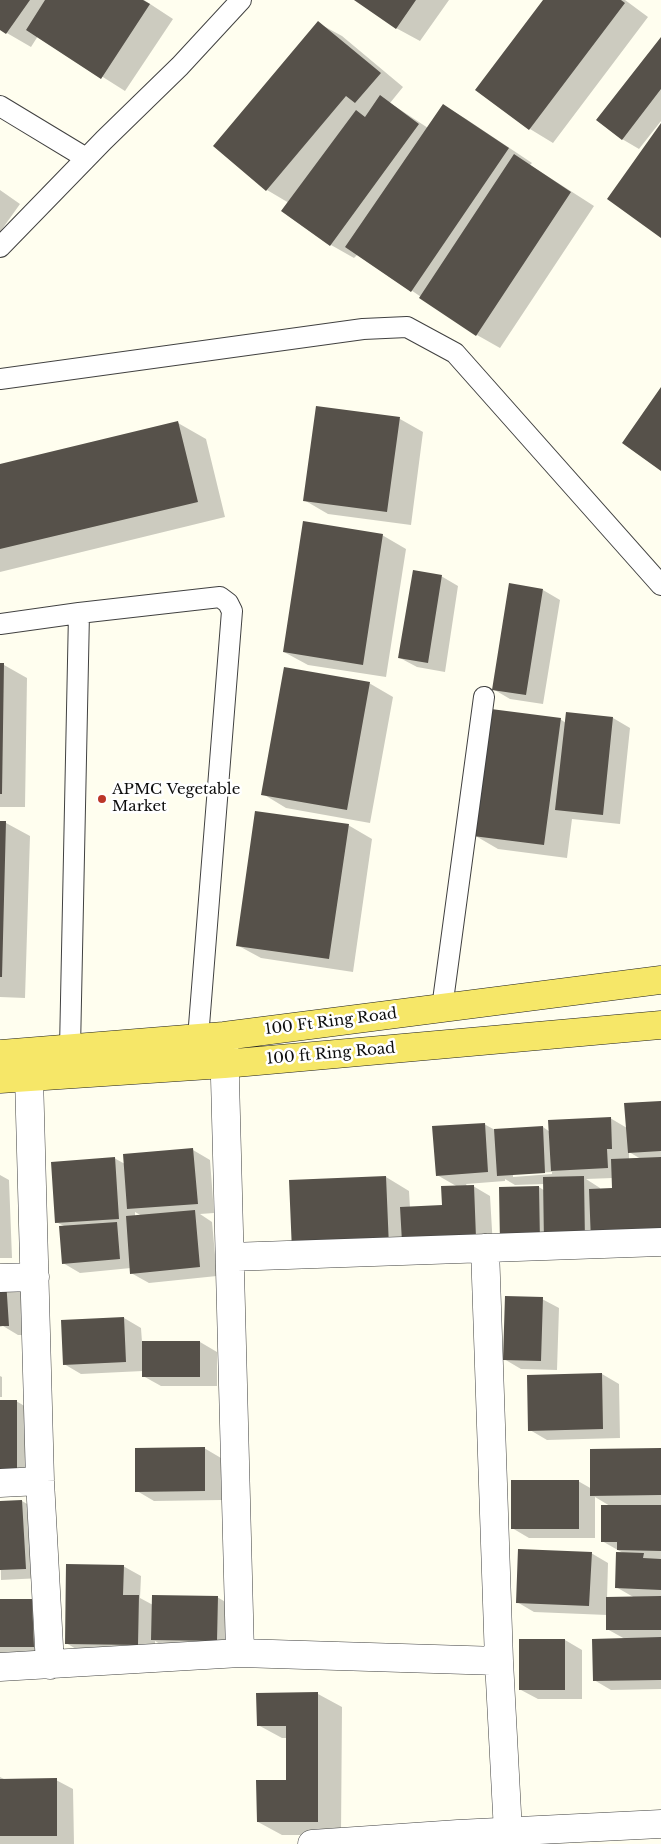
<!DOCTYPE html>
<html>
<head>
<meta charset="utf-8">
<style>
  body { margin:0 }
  canvas { display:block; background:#fffeef }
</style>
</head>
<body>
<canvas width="661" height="1844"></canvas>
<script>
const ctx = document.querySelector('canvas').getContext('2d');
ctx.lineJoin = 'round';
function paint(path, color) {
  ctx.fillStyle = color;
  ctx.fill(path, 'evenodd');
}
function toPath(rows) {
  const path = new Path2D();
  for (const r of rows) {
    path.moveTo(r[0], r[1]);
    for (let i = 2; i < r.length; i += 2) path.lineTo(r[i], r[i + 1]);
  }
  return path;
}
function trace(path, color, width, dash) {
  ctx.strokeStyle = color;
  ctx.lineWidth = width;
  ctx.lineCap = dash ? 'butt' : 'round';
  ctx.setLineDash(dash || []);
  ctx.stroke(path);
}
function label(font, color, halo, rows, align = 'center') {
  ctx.font = font + ' "Libre Baskerville",serif';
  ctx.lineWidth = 5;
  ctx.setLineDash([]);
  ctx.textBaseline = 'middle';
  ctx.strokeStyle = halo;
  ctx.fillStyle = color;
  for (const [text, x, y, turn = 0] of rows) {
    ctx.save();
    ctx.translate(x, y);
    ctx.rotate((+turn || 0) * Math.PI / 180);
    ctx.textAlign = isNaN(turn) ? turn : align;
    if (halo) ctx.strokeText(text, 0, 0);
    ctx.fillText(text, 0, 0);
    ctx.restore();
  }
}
paint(toPath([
  [0,0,144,0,173,19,125,91,38,36,31,47,0,29],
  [356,0,449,0,420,41,396,28],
  [545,0,625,0,648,17,553,143,530,129],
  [318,23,342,36,403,87,390,103,428,128,443,105,466,119,532,163,530,165,594,206,500,348,477,335,358,254,354,258,331,245,289,203,267,190,214,146],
  [661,39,661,121,639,149,622,139],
  [0,190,20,204,0,232],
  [317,407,400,419,423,432,411,525,328,514,304,500],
  [178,423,206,439,225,517,0,572,0,466],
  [382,535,406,549,386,677,308,665,284,652],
  [441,576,458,586,445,672,417,667,400,658],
  [543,590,560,600,543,704,510,699,493,689],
  [0,665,4,665,27,678,25,807,0,807],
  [369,683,393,697,370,823,286,808,263,794],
  [613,718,630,728,620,824,572,819,567,858,498,849,474,835,560,719,566,723],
  [0,823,6,823,30,836,25,998,0,997],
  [348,825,372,839,353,972,261,958,237,945],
  [661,1102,661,1254,518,1253,539,1187,545,1191,544,1184,515,1185,505,1179,505,1181,466,1184,467,1186,473,1186,490,1196,493,1247,317,1264,386,1177,409,1191,410,1208,444,1206,458,1187,437,1175,484,1124,495,1130,543,1127,550,1132,610,1118,627,1128],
  [629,1152,641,1159,629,1159],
  [552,1172,552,1174,513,1177,513,1174],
  [613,1178,614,1190,600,1190,600,1188,586,1179],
  [193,1150,210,1160,214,1213,200,1214,212,1222,217,1276,149,1283,131,1273,131,1268,80,1273,63,1263,66,1227,56,1222,114,1158,125,1164],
  [135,1212,142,1216,135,1217],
  [0,1175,9,1180,12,1258,0,1258],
  [0,1282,23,1291,26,1335,18,1335,3,1326,0,1327],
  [542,1299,559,1308,557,1370,521,1369,504,1359],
  [124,1318,141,1328,142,1342,200,1342,217,1352,217,1386,161,1386,143,1376,143,1371,81,1374,64,1364,62,1322],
  [602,1374,619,1384,620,1438,547,1440,530,1430],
  [0,1376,2,1377,2,1397,0,1397],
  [0,1401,16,1401,33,1411,34,1478,0,1479],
  [204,1448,221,1458,222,1500,154,1501,137,1491],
  [661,1449,661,1689,611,1690,594,1680,625,1639,607,1629,607,1615,534,1612,517,1602,591,1553,608,1563,607,1599,635,1598,616,1587,623,1553,602,1541,610,1506,595,1497,595,1538,529,1538,512,1528,578,1481,592,1489],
  [22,1501,39,1511,42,1578,1,1580,0,1502],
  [123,1566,141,1576,140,1598,153,1605,217,1597,234,1607,234,1650,170,1650,155,1641,155,1654,83,1653,66,1643],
  [32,1600,49,1610,51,1656,0,1657,0,1601],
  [565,1640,582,1650,582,1699,538,1699,521,1690],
  [258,1694,318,1694,342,1707,341,1835,282,1835,258,1822,288,1781,287,1738,282,1738,258,1725],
  [0,1777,6,1780,56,1780,73,1789,74,1844,0,1844]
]), '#0003');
paint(toPath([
  [0,0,30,0,6,34,0,30],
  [45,0,143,0,150,4,101,79,26,30],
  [354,0,416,0,396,29],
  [543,0,621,0,625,3,529,130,475,90],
  [318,21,381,73,355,103,346,96,266,191,213,146],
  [661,37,661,89,622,140,596,120],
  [380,95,419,124,330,246,281,211,356,110,365,117],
  [443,104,509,148,411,292,345,247],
  [661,123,661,238,607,199],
  [514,154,571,192,476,336,419,298],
  [661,387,661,471,622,443],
  [316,406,400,417,387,512,303,501],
  [178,421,198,502,0,549,0,464],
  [303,521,383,534,363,665,283,652],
  [413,570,442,575,428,663,398,658],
  [509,583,543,589,526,695,492,690],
  [0,663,4,663,2,794,0,794],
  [284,667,370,682,347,810,261,795],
  [491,709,561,718,544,845,473,836],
  [566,712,613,717,603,815,555,810],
  [255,811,349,824,329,959,236,946],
  [0,821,6,821,2,977,0,977],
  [661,1101,661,1151,628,1153,624,1103],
  [611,1117,612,1149,607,1149,608,1168,551,1171,548,1120],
  [485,1123,488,1172,436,1176,432,1126],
  [543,1126,545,1173,497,1176,494,1129],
  [193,1148,198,1204,127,1209,123,1154],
  [115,1157,119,1219,55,1223,51,1162],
  [661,1157,661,1240,591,1242,589,1189,612,1188,611,1159],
  [386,1176,389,1247,292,1251,289,1180],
  [584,1176,585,1243,544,1244,543,1177],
  [474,1185,476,1238,402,1242,400,1207,442,1205,441,1186],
  [539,1186,540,1243,500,1243,499,1187],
  [195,1210,200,1267,130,1274,126,1216],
  [117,1222,120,1259,62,1264,59,1226],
  [0,1280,6,1280,9,1326,0,1326],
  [505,1296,543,1297,541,1361,503,1360],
  [124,1317,126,1362,63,1365,61,1320],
  [142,1341,200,1341,200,1377,142,1377],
  [602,1373,603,1429,528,1431,527,1375],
  [0,1400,17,1400,17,1469,0,1469],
  [205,1447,205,1491,135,1492,135,1448],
  [661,1448,661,1495,590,1496,590,1449],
  [511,1480,579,1480,579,1529,511,1529],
  [22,1500,26,1569,0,1570,0,1501],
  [601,1505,661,1505,661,1551,617,1550,617,1542,601,1542],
  [518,1549,592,1552,589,1606,516,1603],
  [616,1552,644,1553,643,1558,661,1559,661,1590,615,1588],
  [66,1564,124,1565,123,1595,139,1595,138,1645,65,1644],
  [152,1595,218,1596,217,1641,151,1640],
  [661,1596,661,1630,606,1630,606,1597],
  [0,1599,32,1599,34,1647,0,1647],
  [661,1637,661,1680,593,1681,592,1639],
  [519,1639,565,1639,565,1690,519,1690],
  [318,1692,318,1822,257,1822,256,1780,286,1780,286,1726,257,1726,256,1693],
  [57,1778,57,1836,0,1836,0,1779]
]), '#56514a');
const service = toPath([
  [0,106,86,158],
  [0,247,104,140,180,66,241,0],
  [0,379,363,329,407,327,455,353,661,585],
  [0,624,79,613,220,597,228,603,232,611,198,1038],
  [442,1008,484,697],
  [70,1048,79,613]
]);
const minor = toPath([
  [224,1040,240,1653,499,1661,508,1832],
  [29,1077,40,1481,50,1665],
  [485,1248,499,1661],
  [230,1257,661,1242],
  [0,1278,35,1277],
  [0,1483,40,1481],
  [0,1667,240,1653],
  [312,1844,458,1834,661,1824]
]);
const primary = toPath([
  [0,1054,224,1036,661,980],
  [0,1079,224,1064,661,1025]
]);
trace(service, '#414141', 22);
trace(minor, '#414141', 29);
trace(primary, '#1f1f1f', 29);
trace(service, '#fff', 20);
trace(minor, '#fff', 28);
trace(primary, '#f6e768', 28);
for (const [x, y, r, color] of [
  [102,799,5,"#bc3628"]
]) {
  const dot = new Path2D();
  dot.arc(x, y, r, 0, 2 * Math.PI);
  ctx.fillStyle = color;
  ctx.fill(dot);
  trace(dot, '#fff', 2);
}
label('15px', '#0e0e0e', '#fff', [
  ["APMC Vegetable",112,790],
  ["Market",112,807]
], 'left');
label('15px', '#0e0e0e', '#fff', [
  ["100 Ft Ring Road",331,1022,-7],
  ["100 ft Ring Road",331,1054,-5]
]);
</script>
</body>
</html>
